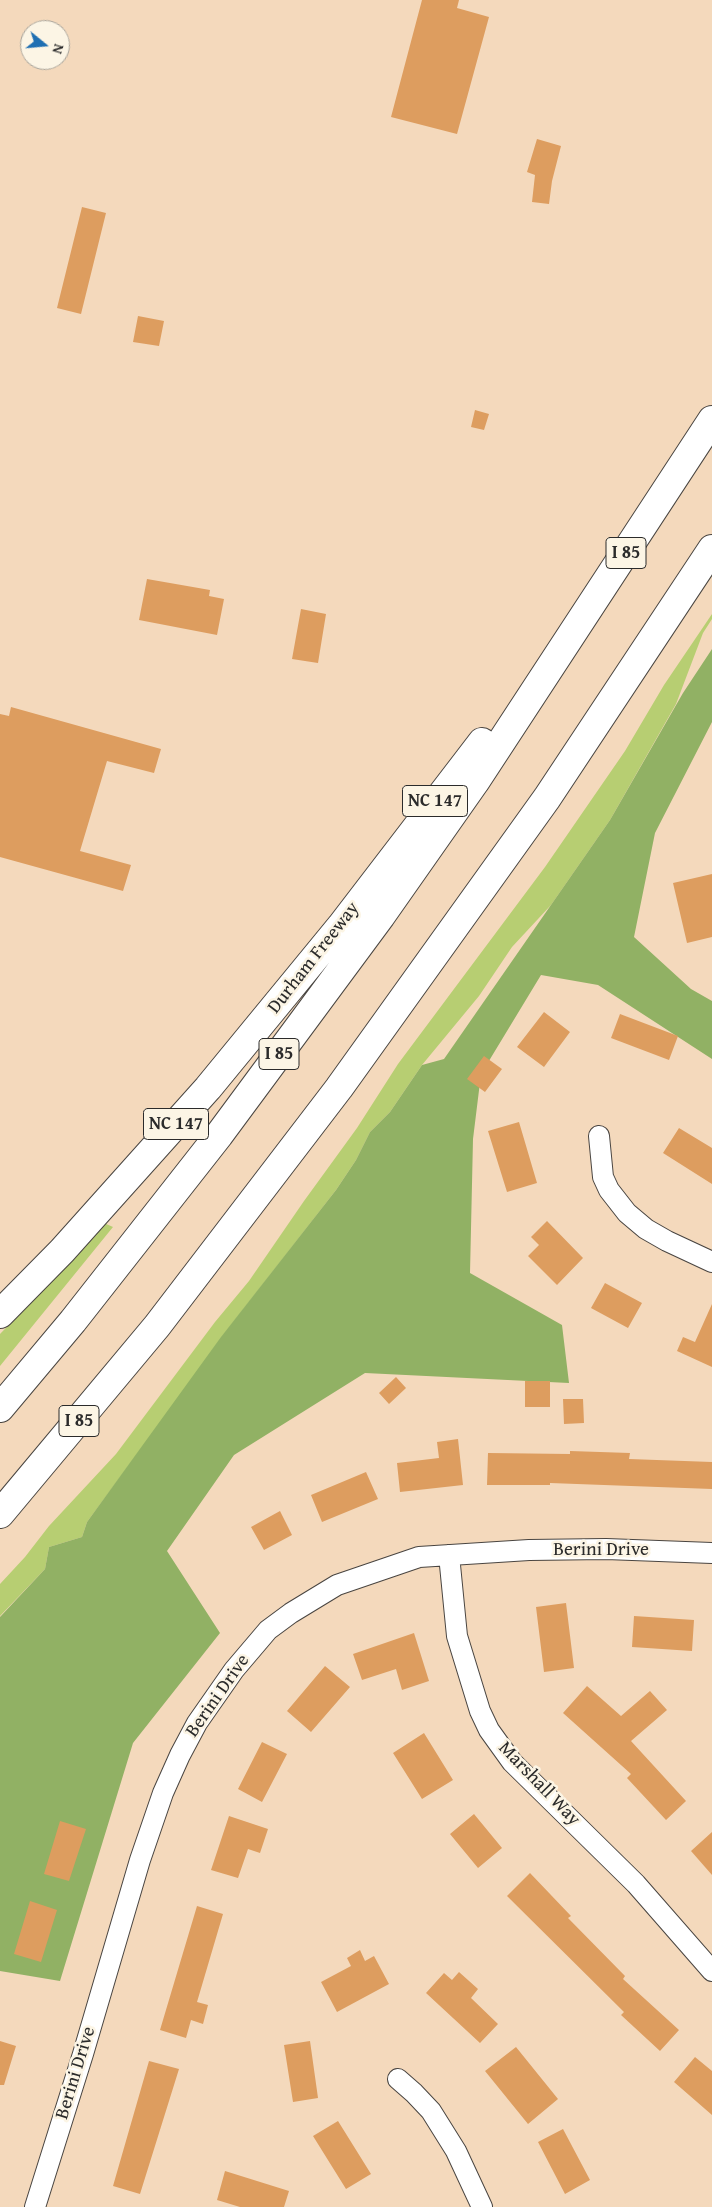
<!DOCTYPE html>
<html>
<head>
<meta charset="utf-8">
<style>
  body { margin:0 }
  #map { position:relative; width:712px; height:2207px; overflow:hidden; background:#f4d9bc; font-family:"Gentium Book Plus",serif }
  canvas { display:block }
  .north { position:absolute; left:20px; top:20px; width:50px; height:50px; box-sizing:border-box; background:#fcf5e5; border:1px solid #a8a49b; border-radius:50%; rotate:107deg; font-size:14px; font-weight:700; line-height:20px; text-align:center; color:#2b2b2b }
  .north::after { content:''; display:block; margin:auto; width:18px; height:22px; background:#1f6fb2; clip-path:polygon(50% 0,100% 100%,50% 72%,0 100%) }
</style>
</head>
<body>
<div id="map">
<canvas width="712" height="2207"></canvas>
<div class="north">N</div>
</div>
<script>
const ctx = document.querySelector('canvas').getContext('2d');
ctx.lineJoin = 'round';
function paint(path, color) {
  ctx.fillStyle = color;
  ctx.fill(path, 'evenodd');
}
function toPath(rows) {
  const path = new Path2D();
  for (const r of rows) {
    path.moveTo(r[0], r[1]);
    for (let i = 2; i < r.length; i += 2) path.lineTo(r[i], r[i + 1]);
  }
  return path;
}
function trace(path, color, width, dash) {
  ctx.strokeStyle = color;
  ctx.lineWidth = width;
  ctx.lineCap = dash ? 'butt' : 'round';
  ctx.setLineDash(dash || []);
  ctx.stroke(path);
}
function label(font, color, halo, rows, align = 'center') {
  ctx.font = font + ' "Gentium Book Plus",serif';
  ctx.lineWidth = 5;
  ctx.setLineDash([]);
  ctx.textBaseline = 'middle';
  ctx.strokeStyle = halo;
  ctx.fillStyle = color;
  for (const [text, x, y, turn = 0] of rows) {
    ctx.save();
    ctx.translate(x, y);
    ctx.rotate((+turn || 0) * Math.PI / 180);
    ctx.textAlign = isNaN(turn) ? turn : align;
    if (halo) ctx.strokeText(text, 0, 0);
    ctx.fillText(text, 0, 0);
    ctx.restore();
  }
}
paint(toPath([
  [712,614,712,619,703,633,676,704,610,820,551,905,512,947,479,996,422,1065,390,1112,370,1132,356,1160,336,1190,221,1338,191,1381,87,1522,82,1537,49,1547,45,1569,0,1616,0,1584,25,1557,49,1526,116,1454,215,1322,249,1281,304,1201,357,1128,398,1064,545,867,625,751,664,685],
  [104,1223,113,1227,0,1366,0,1334,72,1260]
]), '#b7ce72');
paint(toPath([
  [712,649,712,722,655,833,634,937,691,989,712,1001,712,1059,598,985,541,975,481,1074,473,1139,470,1273,562,1325,569,1383,365,1373,234,1455,167,1551,220,1633,133,1743,60,1981,0,1971,0,1617,45,1569,49,1547,82,1537,87,1522,221,1337,336,1190,356,1160,370,1132,390,1112,422,1065,444,1059,610,820,683,693]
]), '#91b164');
paint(toPath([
  [422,0,459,0,457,8,489,17,457,134,391,117],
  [537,139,561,146,552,181,549,204,532,202,535,175,527,172],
  [82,207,106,213,81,314,57,308],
  [138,316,164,321,159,346,133,342],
  [475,410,489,414,484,430,471,427],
  [147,579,210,590,209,596,224,599,217,635,139,620],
  [301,609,326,614,318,663,292,659],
  [11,707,161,749,154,773,107,761,80,851,131,865,123,891,0,857,0,714,9,716],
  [712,874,712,937,687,943,673,883],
  [544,1012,570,1032,544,1067,517,1047],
  [620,1014,678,1036,669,1060,611,1038],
  [484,1056,502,1069,485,1092,467,1079],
  [519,1122,537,1183,507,1192,488,1131],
  [679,1128,712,1148,712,1184,663,1153],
  [547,1221,583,1258,557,1285,528,1256,539,1245,531,1237],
  [605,1283,642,1303,628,1328,591,1308],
  [712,1304,712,1367,677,1351,683,1337,695,1342],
  [396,1377,406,1388,389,1404,379,1393],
  [525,1381,550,1381,550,1407,525,1407],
  [563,1399,583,1399,584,1423,564,1424],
  [458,1439,463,1485,400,1492,397,1463,439,1458,437,1442],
  [570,1451,630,1453,629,1459,712,1462,712,1489,550,1483,550,1485,487,1485,488,1453,570,1454],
  [366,1472,378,1499,322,1522,311,1495],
  [280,1511,292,1535,264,1550,251,1527],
  [566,1603,574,1668,544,1672,536,1607],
  [634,1616,694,1620,692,1651,632,1647],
  [414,1633,429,1681,402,1690,396,1669,362,1680,353,1654],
  [325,1666,350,1687,311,1732,287,1711],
  [587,1686,621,1716,650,1691,667,1710,631,1741,686,1801,666,1820,627,1778,631,1774,563,1713],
  [424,1733,453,1780,422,1799,393,1753],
  [262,1742,287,1754,262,1802,238,1789],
  [474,1814,502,1848,478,1868,450,1834],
  [229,1816,268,1829,260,1853,248,1849,238,1878,211,1870],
  [60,1821,86,1829,69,1881,44,1874],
  [712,1832,712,1875,691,1851],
  [530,1873,571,1916,568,1918,625,1976,623,1979,679,2030,660,2051,621,2015,624,2012,507,1896],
  [30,1901,57,1910,41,1962,14,1954],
  [197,1906,223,1914,197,2002,208,2005,203,2024,191,2020,186,2038,160,2030],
  [360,1950,365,1961,374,1956,389,1984,337,2012,321,1982,351,1966,347,1958],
  [459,1972,478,1989,471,1998,498,2024,480,2043,426,1993,444,1973,452,1980],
  [0,2041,16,2046,4,2085,0,2085],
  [310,2041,318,2098,293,2102,284,2045],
  [516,2047,558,2099,528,2124,485,2071],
  [695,2057,712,2071,712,2115,674,2082],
  [149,2061,179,2069,140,2194,113,2186],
  [338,2121,371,2174,346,2189,313,2136],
  [563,2129,590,2180,565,2194,538,2142],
  [225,2171,289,2191,284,2207,240,2207,217,2200]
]), '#dd9d5f');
const street = toPath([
  [599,1136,603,1177,609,1190,627,1213,646,1229,667,1241,712,1262],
  [449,1555,457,1636,480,1711,489,1730,512,1762,636,1884,712,1971],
  [398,2079,414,2093,431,2111,456,2151,482,2207],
  [35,2207,83,2054,140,1860,163,1793,180,1755,197,1723,234,1670,268,1630,291,1613,337,1585,419,1557,529,1550,606,1549,712,1553]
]);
const highway = toPath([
  [0,1314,62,1251,208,1088,341,926,482,742],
  [0,1408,73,1321,219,1135,381,916,475,782,712,420],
  [0,1514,157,1326,339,1088,547,798,712,549]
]);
trace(street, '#494541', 22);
trace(highway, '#494541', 30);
trace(street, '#fff', 20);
trace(highway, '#fff', 28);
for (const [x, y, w] of [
  [626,553,40],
  [435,801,65],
  [279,1054,40],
  [176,1124,65],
  [79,1421,40]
]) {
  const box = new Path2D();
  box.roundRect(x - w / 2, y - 15.5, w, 31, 4);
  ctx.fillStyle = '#fcf5e5';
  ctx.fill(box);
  trace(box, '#2b2b2b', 1);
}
label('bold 18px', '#2b2b2b', null, [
  ["I 85",626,553],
  ["NC 147",435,801],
  ["I 85",279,1054],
  ["NC 147",176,1124],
  ["I 85",79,1421]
]);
label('19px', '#2b2b2b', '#fcf5e5', [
  ["Durham Freeway",314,958,-52],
  ["Berini Drive",601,1550],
  ["Berini Drive",218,1696,-55],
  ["Marshall Way",539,1784,46],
  ["Berini Drive",76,2073,-73]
]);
</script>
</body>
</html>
